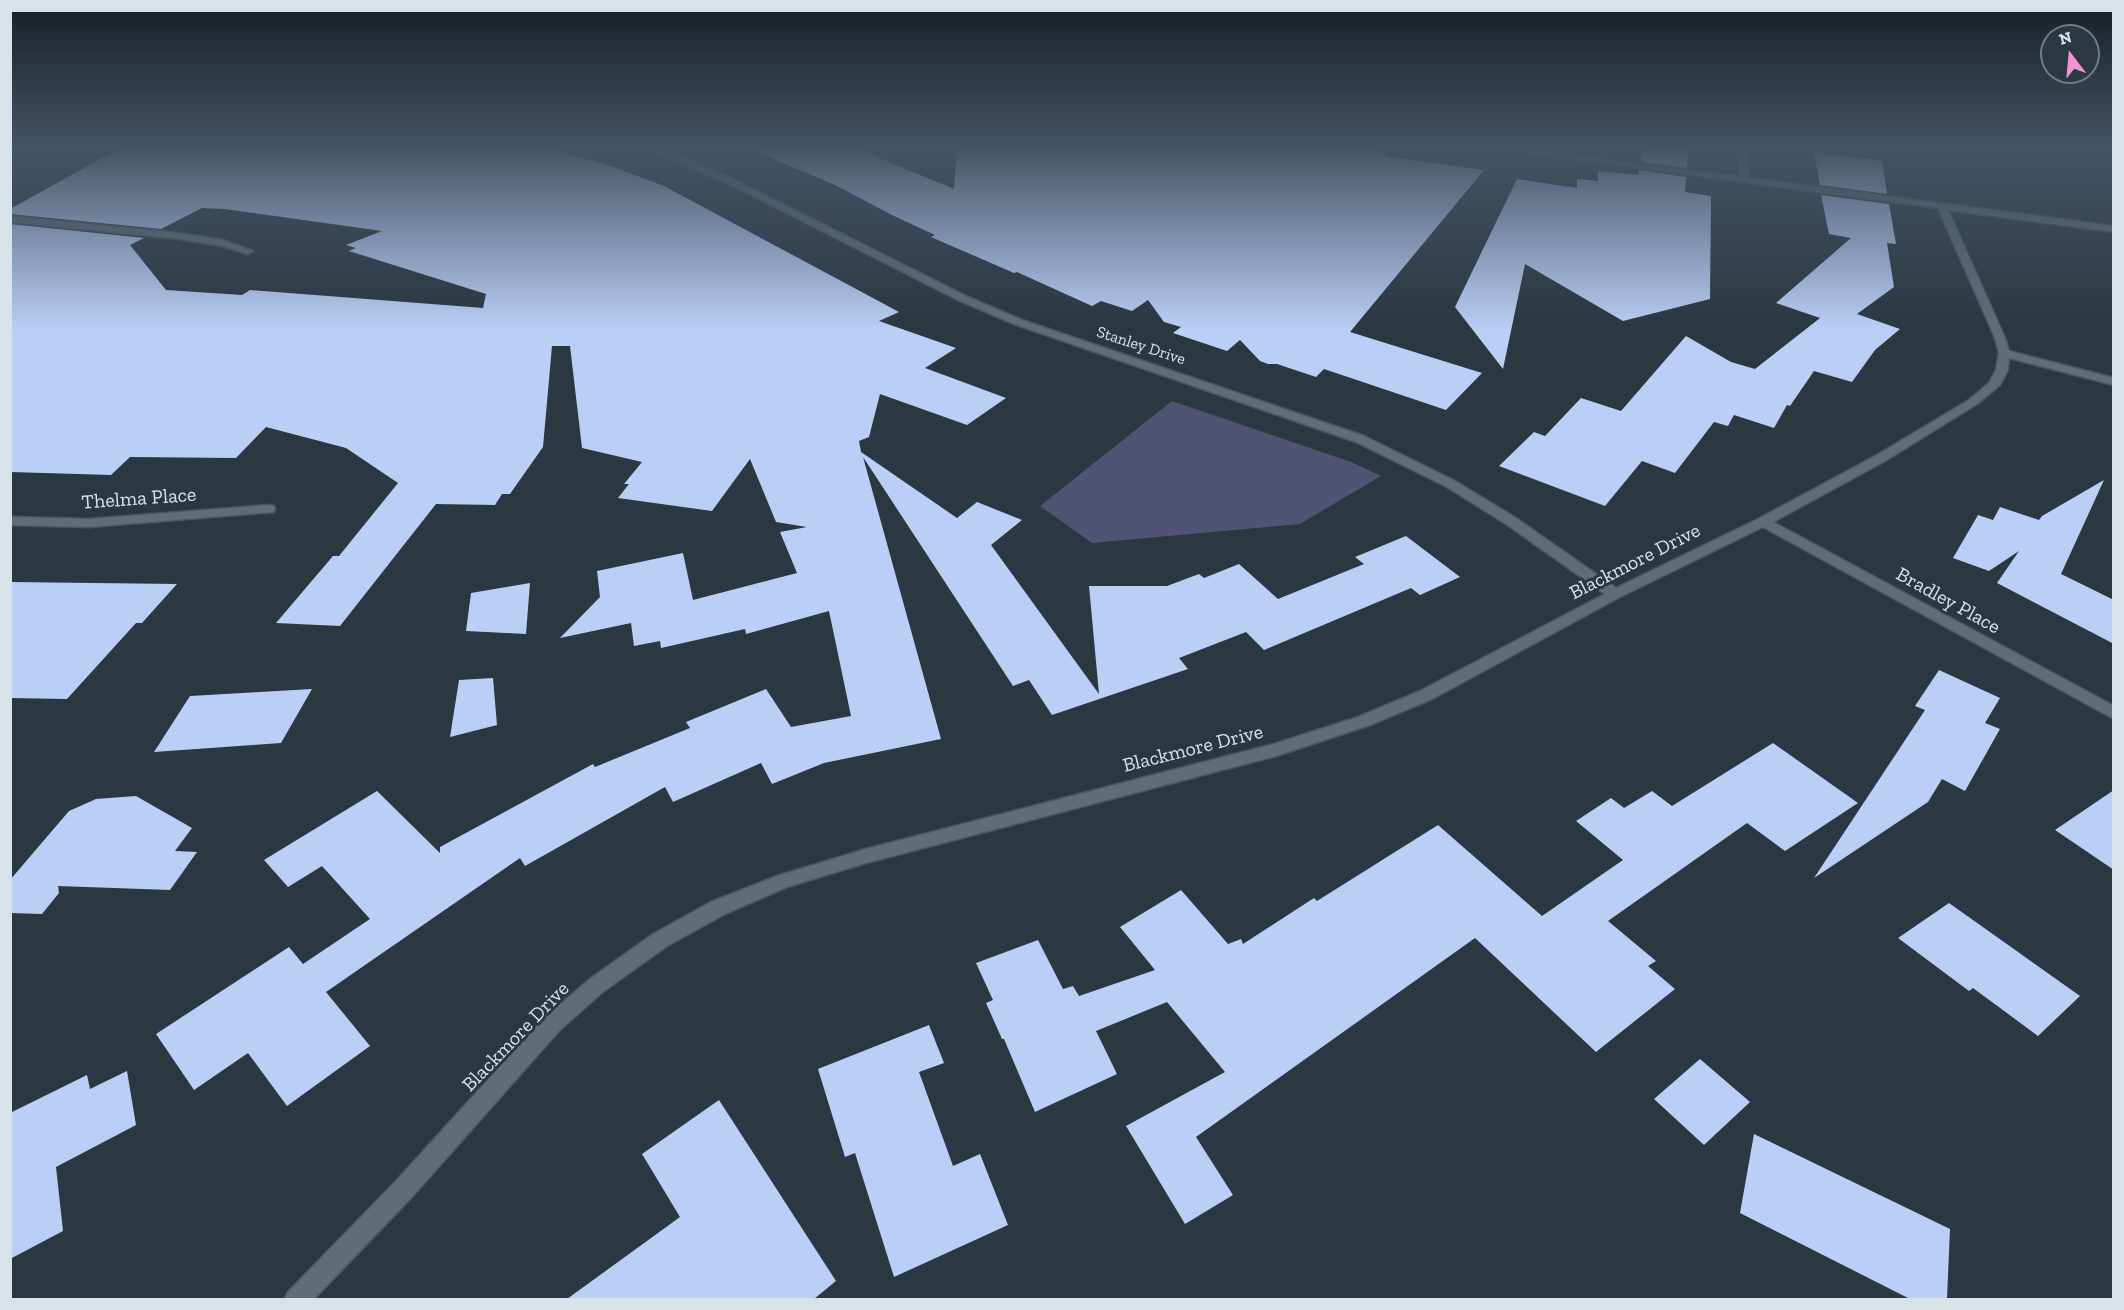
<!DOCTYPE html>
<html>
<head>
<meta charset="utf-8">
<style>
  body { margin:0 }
  #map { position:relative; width:2124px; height:1310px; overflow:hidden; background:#2b3842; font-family:"Zilla Slab",serif }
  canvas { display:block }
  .frame { position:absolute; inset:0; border:12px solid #dae2e9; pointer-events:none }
  .north { position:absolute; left:2040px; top:24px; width:60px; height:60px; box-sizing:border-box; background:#2b3842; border:2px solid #717c85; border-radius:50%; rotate:344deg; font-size:16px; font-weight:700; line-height:24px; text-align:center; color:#dae2e9 }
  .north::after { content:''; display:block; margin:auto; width:21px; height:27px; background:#f391d6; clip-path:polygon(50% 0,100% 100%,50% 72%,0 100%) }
</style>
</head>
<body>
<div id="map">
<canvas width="2124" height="1310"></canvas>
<div class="frame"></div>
<div class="north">N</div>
</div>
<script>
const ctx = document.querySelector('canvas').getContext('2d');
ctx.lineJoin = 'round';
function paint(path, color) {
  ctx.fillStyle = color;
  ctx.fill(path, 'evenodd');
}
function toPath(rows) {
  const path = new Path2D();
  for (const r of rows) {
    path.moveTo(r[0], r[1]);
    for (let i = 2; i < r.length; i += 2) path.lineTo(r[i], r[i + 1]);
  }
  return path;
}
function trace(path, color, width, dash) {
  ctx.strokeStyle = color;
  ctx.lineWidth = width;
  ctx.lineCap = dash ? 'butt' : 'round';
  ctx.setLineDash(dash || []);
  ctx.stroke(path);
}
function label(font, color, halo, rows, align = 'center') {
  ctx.font = font + ' "Zilla Slab",serif';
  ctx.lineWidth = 6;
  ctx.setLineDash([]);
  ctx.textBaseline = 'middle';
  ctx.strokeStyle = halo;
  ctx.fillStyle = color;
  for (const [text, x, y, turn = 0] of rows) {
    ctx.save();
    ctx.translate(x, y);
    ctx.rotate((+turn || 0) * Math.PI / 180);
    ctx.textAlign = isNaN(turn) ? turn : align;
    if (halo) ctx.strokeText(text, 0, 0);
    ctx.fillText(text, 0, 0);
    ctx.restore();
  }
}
paint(toPath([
  [1172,401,1351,462,1381,476,1300,524,1092,543,1040,506]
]), '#515375');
paint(toPath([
  [122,147,553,147,587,160,592,159,664,186,899,312,879,321,956,348,925,368,1006,398,967,425,880,394,869,437,859,441,861,452,957,518,977,502,1022,520,991,545,1099,694,1089,586,1167,586,1199,574,1204,578,1239,564,1278,599,1364,564,1355,557,1406,536,1460,577,1420,595,1411,588,1264,650,1246,632,1179,658,1188,669,1052,715,1029,680,1013,686,863,457,941,739,824,763,772,784,761,763,673,802,665,787,525,866,520,858,326,992,370,1046,287,1106,248,1053,194,1090,156,1034,289,947,303,964,370,919,322,866,288,887,264,860,377,791,440,853,440,847,593,764,595,767,690,728,686,722,766,689,791,727,851,716,829,611,746,634,745,629,661,648,660,641,634,646,631,623,560,638,600,597,597,571,683,553,693,600,797,573,780,532,807,527,776,522,750,459,712,511,618,498,629,484,624,484,642,462,582,448,570,346,552,346,543,447,510,494,502,494,495,505,436,504,340,626,276,623,333,556,339,556,398,483,346,448,266,427,236,458,130,457,111,475,10,472,10,224,144,238,130,245,166,290,242,295,250,290,483,308,486,294,349,251,356,248,346,245,382,231,225,209,202,208,161,229,10,214,10,209],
  [746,147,853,147,954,189,957,147,1348,147,1387,152,1385,156,1484,170,1350,332,1482,373,1446,410,1324,369,1316,377,1277,364,1268,364,1260,361,1240,340,1227,351,1173,333,1181,327,1164,322,1148,300,1132,311,1101,301,1092,306,1017,272,1014,273,931,237,935,235,892,215,837,186],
  [1643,147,1689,147,1687,168,1641,162],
  [1814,152,1882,161,1887,194,1820,185],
  [1639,170,1686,177,1685,192,1711,196,1710,299,1623,321,1525,264,1503,369,1455,307,1517,179,1577,188,1577,179,1598,181,1598,171,1638,175],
  [1821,195,1889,204,1896,244,1887,243,1894,287,1857,314,1900,329,1875,350,1852,382,1814,371,1790,406,1787,405,1774,428,1734,415,1728,426,1714,422,1675,473,1642,461,1605,506,1499,466,1534,432,1545,436,1581,398,1621,411,1686,336,1731,362,1755,369,1820,318,1776,303,1851,238,1829,234],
  [2104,480,2061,574,2114,600,2114,644,1997,583,2019,551,1989,571,1953,558,1978,515,1993,520,2000,507,2039,520,2042,516],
  [10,582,177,584,142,623,136,623,67,699,10,698],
  [530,583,526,634,466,631,471,593],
  [1939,670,2000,698,1985,723,2000,729,1965,791,1942,779,1928,802,1814,878,1925,710,1915,706],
  [493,678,497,725,450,737,459,680],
  [312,689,281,743,154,752,190,696],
  [1773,743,1858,803,1785,851,1747,823,1608,921,1656,961,1648,966,1675,989,1596,1052,1475,938,1196,1137,1233,1195,1185,1224,1126,1126,1225,1072,1167,1002,1096,1031,1117,1074,1035,1112,1004,1039,1002,1039,986,1003,993,1000,976,963,1038,940,1063,989,1073,986,1079,996,1155,970,1120,927,1181,890,1228,944,1241,939,1243,944,1314,898,1317,901,1438,825,1542,916,1623,860,1576,821,1611,798,1624,808,1652,791,1672,806],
  [2114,790,2114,870,2055,830],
  [136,796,192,828,175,851,197,852,170,890,58,886,59,893,42,914,10,913,10,880,69,811,96,799],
  [1949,903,2080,996,2038,1036,1973,988,1969,991,1898,938],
  [929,1025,944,1063,919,1072,953,1166,980,1154,1008,1225,894,1277,855,1153,845,1157,818,1069],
  [1700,1059,1750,1102,1704,1145,1654,1099],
  [127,1071,136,1125,56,1167,63,1231,10,1259,10,1113,87,1075,90,1089],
  [719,1100,836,1281,814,1299,567,1299,680,1217,642,1154],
  [1754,1134,1950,1229,1947,1299,1910,1299,1740,1213]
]), '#b9cff6');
const minor = toPath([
  [642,147,653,147,679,155,731,178,966,296,1022,320,1364,436,1455,481,1516,518,1616,588,1758,519,1877,455,1969,400,1989,383,1996,370,1999,353,1995,338,1938,208,1496,149,1492,147,1512,147,1740,177,1737,147,1745,147,1749,178,2114,226,2114,232,1948,210,2005,338,2009,351,2114,378,2114,385,2009,358,2008,370,2000,385,1977,404,1885,461,1773,522,2114,706,2114,719,1763,527,1620,597,1432,699,1370,725,1276,756,866,863,787,887,725,914,667,946,604,991,559,1031,412,1197,313,1300,284,1300,288,1292,396,1181,545,1017,590,979,653,934,711,902,777,876,866,849,1274,744,1358,717,1420,691,1605,594,1506,524,1447,487,1356,442,1014,324,958,300,725,182,642,147],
  [10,216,179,233,223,240,253,251,248,254,222,246,179,239,10,222,10,216],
  [269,505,274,506,275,509,274,512,89,527,10,525,10,517,89,519,269,505]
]);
trace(minor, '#4b565e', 3);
paint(minor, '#5f6d79');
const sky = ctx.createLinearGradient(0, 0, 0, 330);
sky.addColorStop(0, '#181f24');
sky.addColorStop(0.45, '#445365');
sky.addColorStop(1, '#44536500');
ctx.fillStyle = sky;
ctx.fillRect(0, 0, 2124, 330);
label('16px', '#dae2e9', '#2b3842', [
  ["Stanley Drive",1141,346,18]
]);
label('20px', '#dae2e9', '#2b3842', [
  ["Thelma Place",139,499,-4],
  ["Blackmore Drive",1635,562,-27],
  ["Bradley Place",1948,601,29],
  ["Blackmore Drive",1193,749,-14],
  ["Blackmore Drive",516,1037,-46]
]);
</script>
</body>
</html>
